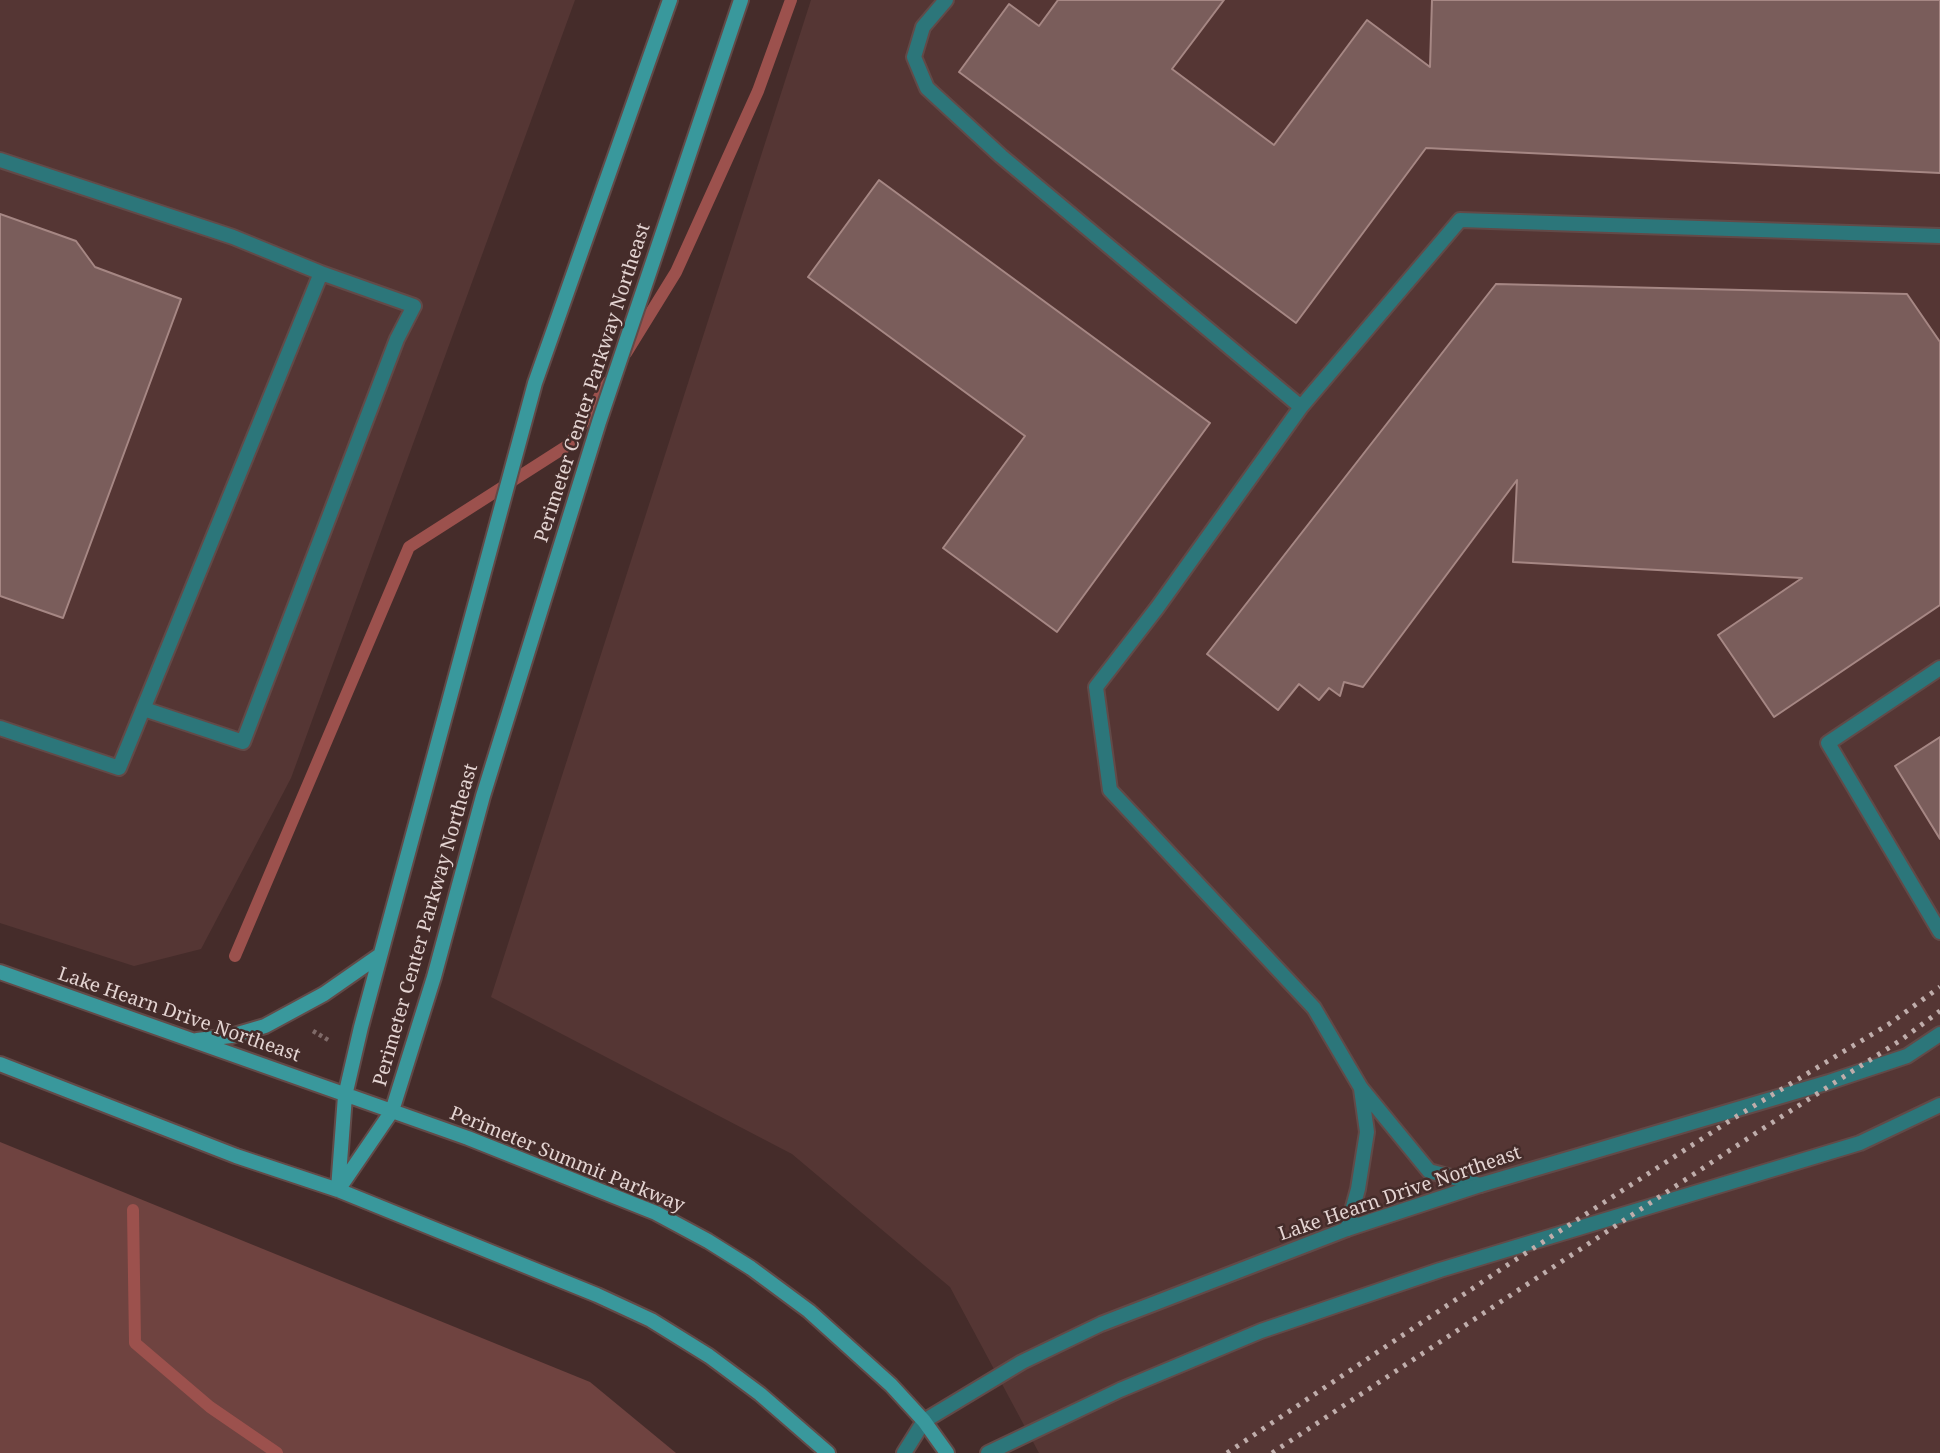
<!DOCTYPE html>
<html>
<head>
<meta charset="utf-8">
<style>
  body { margin:0 }
  canvas { display:block; background:#452c2a }
</style>
</head>
<body>
<canvas width="1940" height="1453"></canvas>
<script>
const ctx = document.querySelector('canvas').getContext('2d');
ctx.lineJoin = 'round';
function paint(path, color) {
  ctx.fillStyle = color;
  ctx.fill(path, 'evenodd');
}
function toPath(rows) {
  const path = new Path2D();
  for (const r of rows) {
    path.moveTo(r[0], r[1]);
    for (let i = 2; i < r.length; i += 2) path.lineTo(r[i], r[i + 1]);
  }
  return path;
}
function trace(path, color, width, dash) {
  ctx.strokeStyle = color;
  ctx.lineWidth = width;
  ctx.lineCap = dash ? 'butt' : 'round';
  ctx.setLineDash(dash || []);
  ctx.stroke(path);
}
function label(font, color, halo, rows, align = 'center') {
  ctx.font = font + ' "Noto Serif",serif';
  ctx.lineWidth = 5;
  ctx.setLineDash([]);
  ctx.textBaseline = 'middle';
  ctx.strokeStyle = halo;
  ctx.fillStyle = color;
  for (const [text, x, y, turn = 0] of rows) {
    ctx.save();
    ctx.translate(x, y);
    ctx.rotate((+turn || 0) * Math.PI / 180);
    ctx.textAlign = isNaN(turn) ? turn : align;
    if (halo) ctx.strokeText(text, 0, 0);
    ctx.fillText(text, 0, 0);
    ctx.restore();
  }
}
paint(toPath([
  [0,0,575,0,291,778,201,949,134,966,0,923],
  [811,0,1940,0,1940,1453,1039,1453,950,1287,792,1154,491,997]
]), '#553634');
paint(toPath([
  [0,1142,590,1382,676,1453,0,1453]
]), '#6f4340');
trace(toPath([
  [626,353,676,272,758,91,791,0],
  [235,956,409,547,570,444,609,381],
  [133,1210,135,1343,210,1407,277,1453]
]), '#9c514d', 12);
const building = toPath([
  [1058,0,1224,0,1172,69,1274,145,1367,20,1430,67,1432,0,1940,0,1940,173,1426,148,1296,323,959,72,1009,4,1039,26,1058,0],
  [879,180,1210,423,1057,632,943,548,1025,436,808,277,879,180],
  [0,214,76,241,95,267,181,299,63,618,0,596,0,214],
  [1496,284,1907,294,1940,342,1940,605,1774,717,1718,635,1802,578,1513,562,1517,480,1363,687,1344,682,1340,696,1329,688,1319,700,1299,684,1278,710,1207,654,1496,284],
  [1940,737,1940,839,1895,766,1940,737]
]);
paint(building, '#7a5d5b');
trace(building, '#a68784', 2);
const service = toPath([
  [946,0,923,27,914,57,927,88,1001,156,1301,407],
  [0,160,233,237,321,273,414,306,397,339,243,742,144,709],
  [1940,668,1828,743,1940,932],
  [0,728,119,768,321,273],
  [1480,1185,1429,1171,1361,1088,1314,1008,1110,790,1096,687,1157,608,1301,407,1460,220,1940,236],
  [1347,1229,1358,1189,1367,1132,1361,1089]
]);
const tertiary = toPath([
  [904,1453,924,1421,1022,1362,1101,1324,1347,1229,1480,1185,1829,1082,1907,1056,1940,1034],
  [988,1453,1120,1390,1261,1331,1440,1270,1860,1143,1940,1105]
]);
const secondary = toPath([
  [0,972,468,1138,656,1213,708,1241,751,1268,809,1311,891,1385,924,1421,947,1453],
  [197,1040,231,1036,265,1026,324,994,380,955],
  [0,1064,236,1156,338,1190,597,1295,651,1320,709,1356,760,1394,828,1453],
  [338,1189,345,1096,361,1027,535,383,670,0],
  [338,1190,392,1111,434,977,483,796,599,422,741,0]
]);
trace(service, '#624a48', 18);
trace(tertiary, '#624a48', 18);
trace(secondary, '#624a48', 18);
trace(toPath([
  [313,1031,330,1041]
]), '#7f6a68', 4.5, [3.5, 3.5]);
trace(service, '#2c767a', 14);
trace(tertiary, '#2c767a', 14);
trace(secondary, '#39989c', 14);
trace(toPath([
  [1227,1453,1509,1264,1734,1118,1889,1024,1940,987],
  [1272,1453,1756,1133,1901,1040,1940,1011]
]), '#bfadab', 5, [3.5, 7]);
label('19px', '#e4d4d2', '#452c2a', [
  ["Perimeter Center Parkway Northeast",593,383,-72],
  ["Perimeter Center Parkway Northeast",426,925,-74],
  ["Lake Hearn Drive Northeast",179,1015,19],
  ["Perimeter Summit Parkway",567,1160,22],
  ["Lake Hearn Drive Northeast",1400,1194,-19]
]);
</script>
</body>
</html>
